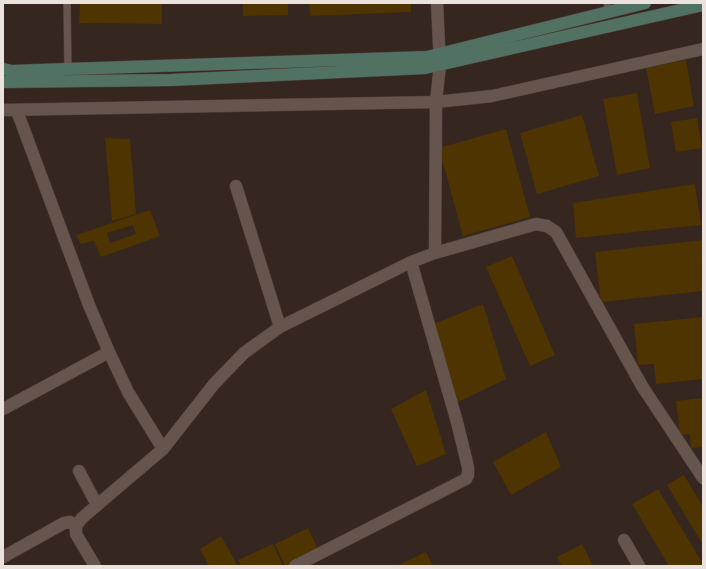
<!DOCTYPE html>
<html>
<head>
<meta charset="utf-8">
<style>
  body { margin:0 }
  #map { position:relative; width:706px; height:569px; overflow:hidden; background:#352620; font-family:Bitter,serif }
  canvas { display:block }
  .frame { position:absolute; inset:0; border:4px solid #ebe1dd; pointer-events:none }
</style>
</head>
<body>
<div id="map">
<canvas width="706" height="569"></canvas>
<div class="frame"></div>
</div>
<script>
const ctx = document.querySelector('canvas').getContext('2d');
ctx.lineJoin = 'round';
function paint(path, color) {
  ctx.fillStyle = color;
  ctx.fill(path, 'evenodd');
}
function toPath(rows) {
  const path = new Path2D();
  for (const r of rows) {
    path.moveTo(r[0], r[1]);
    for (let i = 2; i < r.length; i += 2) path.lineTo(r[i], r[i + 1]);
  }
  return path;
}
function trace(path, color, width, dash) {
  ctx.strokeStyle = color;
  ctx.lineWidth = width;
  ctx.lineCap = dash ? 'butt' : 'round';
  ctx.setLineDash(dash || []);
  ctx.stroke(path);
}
paint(toPath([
  [80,3,162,3,162,24,79,23],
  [243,3,288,3,288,15,243,16],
  [309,3,411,3,411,12,310,16],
  [686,60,694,106,655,114,646,67],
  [637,93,650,168,617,175,603,99],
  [582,115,599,176,537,194,520,133],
  [697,118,702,148,676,152,671,122],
  [506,129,530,217,463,236,439,148],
  [105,138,130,139,136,214,112,221],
  [695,184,701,225,576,238,573,203],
  [150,210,160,236,101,257,94,241,81,244,76,235],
  [133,225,136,234,110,243,107,233],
  [703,240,703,291,601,302,595,252],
  [512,256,555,355,530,366,486,267],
  [483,304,506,379,456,403,434,324],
  [703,317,703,379,656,384,654,364,638,365,634,324],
  [426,390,446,454,417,466,391,409],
  [703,398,703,447,691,448,690,434,680,435,676,401],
  [546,432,561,467,511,495,493,462],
  [684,475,703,507,703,545,667,485],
  [658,489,703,564,702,566,669,566,632,504],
  [308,528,319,551,285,566,275,544],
  [221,536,238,566,209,566,200,549],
  [273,544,283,566,241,566,238,560],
  [582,544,593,566,562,566,557,557],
  [426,552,433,566,397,566]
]), '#4d3401');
const lane = toPath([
  [67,3,68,69],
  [607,3,609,12]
]);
const street = toPath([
  [3,110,436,102,492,96,703,49],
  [17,111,89,305,109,352,128,392,163,449],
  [236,186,280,327],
  [435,253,536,224,547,226,556,232,642,386,703,478],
  [3,409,109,352],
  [79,471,97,505],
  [624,540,639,566],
  [3,557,64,523,70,522,76,526],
  [95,566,76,534,76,526,82,518,163,449,214,384,244,353,280,327,411,262,435,253,436,102,440,65,437,3],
  [295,566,466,479,468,475,468,467,457,422,411,262]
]);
const secondary = toPath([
  [3,69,12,71,68,69,427,57,645,3],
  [3,82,171,80,425,68,703,5]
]);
trace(lane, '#4e413c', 8);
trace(street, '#4e413c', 13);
trace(secondary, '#4e413c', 13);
trace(lane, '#65554d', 7);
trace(street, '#65554d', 12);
trace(secondary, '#517263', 12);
</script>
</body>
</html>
